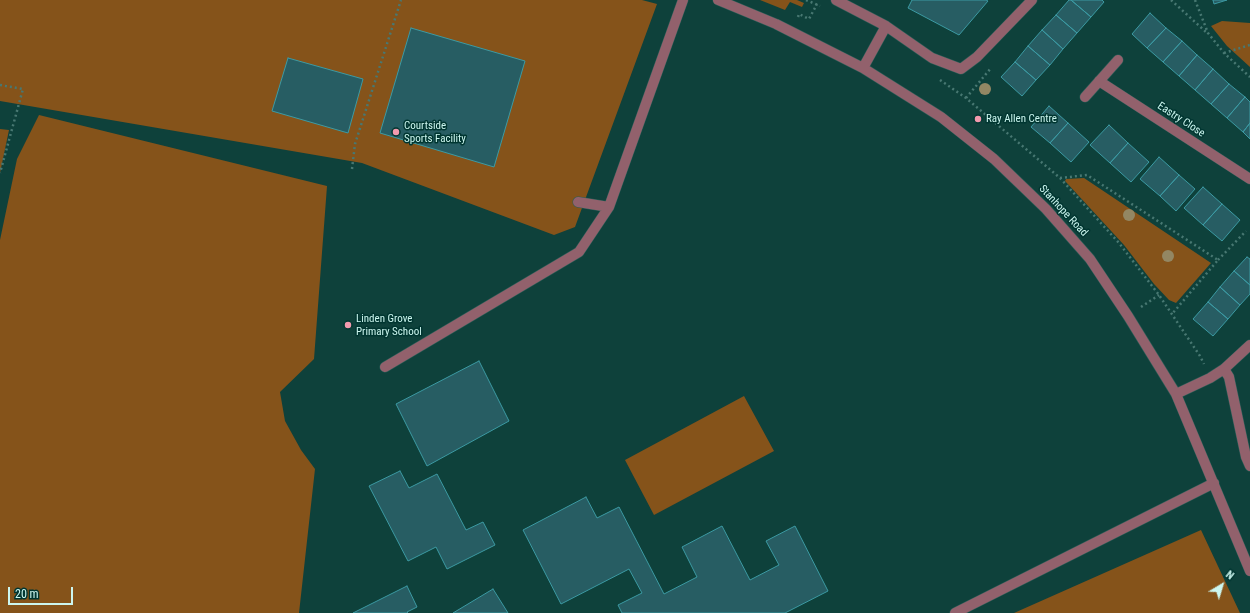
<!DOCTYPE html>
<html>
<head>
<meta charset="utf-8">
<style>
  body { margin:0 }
  #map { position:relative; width:1250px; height:613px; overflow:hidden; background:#0e413b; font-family:"Roboto Condensed",sans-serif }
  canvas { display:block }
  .north { position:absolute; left:1202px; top:565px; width:40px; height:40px; -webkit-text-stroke:3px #003631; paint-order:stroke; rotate:38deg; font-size:11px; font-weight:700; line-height:16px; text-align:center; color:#ccf6ef }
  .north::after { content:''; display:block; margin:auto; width:14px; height:18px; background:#ccf6ef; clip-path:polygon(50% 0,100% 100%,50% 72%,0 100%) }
  .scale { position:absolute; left:8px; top:587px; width:65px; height:18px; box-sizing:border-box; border:2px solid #ccf6ef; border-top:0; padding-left:5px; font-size:12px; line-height:14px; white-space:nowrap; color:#ccf6ef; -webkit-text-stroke:3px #003631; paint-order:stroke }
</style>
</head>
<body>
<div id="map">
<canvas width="1250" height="613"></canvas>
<div class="north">N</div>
<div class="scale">20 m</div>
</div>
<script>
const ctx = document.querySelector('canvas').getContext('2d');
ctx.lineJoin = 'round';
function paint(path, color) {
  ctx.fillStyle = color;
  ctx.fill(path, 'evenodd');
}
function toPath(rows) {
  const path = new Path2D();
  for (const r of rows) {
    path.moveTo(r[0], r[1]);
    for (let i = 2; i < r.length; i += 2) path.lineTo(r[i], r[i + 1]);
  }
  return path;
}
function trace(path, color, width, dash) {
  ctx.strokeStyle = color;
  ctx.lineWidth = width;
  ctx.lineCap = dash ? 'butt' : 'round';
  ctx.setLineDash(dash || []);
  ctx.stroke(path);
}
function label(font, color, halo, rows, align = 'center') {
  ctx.font = font + ' "Roboto Condensed",sans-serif';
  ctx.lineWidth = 3;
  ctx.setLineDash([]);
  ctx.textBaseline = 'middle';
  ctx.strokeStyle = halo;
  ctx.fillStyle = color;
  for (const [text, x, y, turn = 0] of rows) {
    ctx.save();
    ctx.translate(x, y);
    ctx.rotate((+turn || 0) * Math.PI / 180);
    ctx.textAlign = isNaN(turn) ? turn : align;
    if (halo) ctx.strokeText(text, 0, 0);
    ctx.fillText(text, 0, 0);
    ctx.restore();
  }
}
paint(toPath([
  [0,0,642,0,657,4,575,227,554,235,362,163,0,101],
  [760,0,797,0,804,3,802,7,790,2,785,10],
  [1222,21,1250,23,1250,67,1227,46,1211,26],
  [39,115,327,186,314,359,280,392,285,421,301,450,315,469,299,613,0,613,0,240,17,159],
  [0,129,9,130,0,173],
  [1084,178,1211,263,1176,303,1169,300,1154,284,1124,245,1065,181,1066,179],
  [744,396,774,451,654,515,625,460],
  [1201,530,1240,613,1014,613]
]), '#85531a');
const building = toPath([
  [912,0,986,0,988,1,959,35,908,8,912,0],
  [1069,0,1071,0,1091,17,1077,33,1056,15,1069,0],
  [1071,0,1102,0,1104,2,1091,17,1071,0],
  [1213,0,1227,0,1214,4,1213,0],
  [1150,13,1166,28,1147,48,1132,34,1150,13],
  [1056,15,1077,33,1063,49,1042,30,1056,15],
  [411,28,525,61,494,167,380,133,411,28],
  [1166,28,1182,41,1163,62,1147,48,1166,28],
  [1042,30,1063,49,1050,65,1028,46,1042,30],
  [1182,41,1197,55,1179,76,1163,62,1182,41],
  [1028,46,1050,65,1036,80,1015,62,1028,46],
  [1197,55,1213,69,1195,90,1179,76,1197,55],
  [288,58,363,79,348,133,272,111,288,58],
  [1015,62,1036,80,1022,96,1001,77,1015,62],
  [1213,69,1229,84,1211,104,1195,90,1213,69],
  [1229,84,1245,97,1227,118,1211,104,1229,84],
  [1245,97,1250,102,1250,123,1243,132,1227,118,1245,97],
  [1049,106,1068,123,1050,143,1031,127,1049,106],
  [1068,123,1089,142,1071,162,1050,143,1068,123],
  [1250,123,1250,139,1243,132,1250,123],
  [1109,125,1128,143,1110,163,1090,145,1109,125],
  [1128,143,1149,162,1131,182,1110,163,1128,143],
  [1159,157,1179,175,1160,196,1140,179,1159,157],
  [1179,175,1195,189,1176,211,1160,196,1179,175],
  [1203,187,1222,204,1203,225,1184,208,1203,187],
  [1222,204,1240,220,1222,241,1203,225,1222,204],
  [1247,257,1250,259,1250,285,1234,271,1247,257],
  [1234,271,1250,285,1250,294,1240,305,1220,287,1234,271],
  [1220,287,1240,305,1228,319,1208,302,1220,287],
  [1208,302,1228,319,1213,336,1193,319,1208,302],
  [479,361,509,421,427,466,396,404,479,361],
  [400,471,409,488,437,474,466,530,483,522,495,545,447,569,436,547,408,561,369,486,400,471],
  [586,497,597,518,619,507,664,594,697,577,682,547,722,526,750,580,779,565,766,541,795,526,828,591,785,613,622,613,618,605,642,593,629,569,561,604,523,530,586,497],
  [407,586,417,607,407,612,408,613,353,613,407,586],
  [493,589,508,613,453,613,493,589]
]);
paint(building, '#275d63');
trace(building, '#3c9aa3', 1);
const minor = toPath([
  [718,0,776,24,863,68,941,117,994,159,1046,209,1090,259,1128,316,1176,394,1250,571],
  [836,0,886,26,932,58,961,69,977,57,1032,0],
  [863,68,886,26],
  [1099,81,1250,179],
  [1085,97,1118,60],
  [578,202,609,207],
  [385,367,579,252,609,207,683,0],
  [1224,369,1229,377,1246,457,1250,466],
  [1176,394,1210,378,1224,369,1250,345],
  [955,613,1214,483]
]);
trace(minor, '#2c5e58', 11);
trace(toPath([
  [806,0,820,6],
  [1171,0,1206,32],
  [1195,0,1208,33,1224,53,1250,77],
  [798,17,799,14,809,19,817,4],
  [1224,53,1250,45],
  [940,80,966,98,1060,178,1119,243,1159,295,1200,356,1204,364],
  [0,85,23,89,0,173],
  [966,98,991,68],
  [352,169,355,144,401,0],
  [1060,178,1087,175,1218,260,1172,314],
  [1218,260,1246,231],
  [1141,307,1159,295]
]), '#487872', 2.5, [2, 3]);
trace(minor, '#92616c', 10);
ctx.fillStyle = '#938763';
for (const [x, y] of [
  [985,89],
  [1129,215],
  [1168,256]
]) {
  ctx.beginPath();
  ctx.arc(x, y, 6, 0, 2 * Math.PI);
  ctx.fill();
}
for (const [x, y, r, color] of [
  [978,119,4,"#f29aae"],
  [396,132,4,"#f29aae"],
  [348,325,4,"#f29aae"]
]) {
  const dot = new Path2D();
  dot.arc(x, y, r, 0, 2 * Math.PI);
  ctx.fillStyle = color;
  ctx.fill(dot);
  trace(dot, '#003631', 1.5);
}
label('11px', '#ccf6ef', '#003631', [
  ["Ray Allen Centre",986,119],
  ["Courtside",404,126],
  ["Sports Facility",404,139],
  ["Linden Grove",356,319],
  ["Primary School",356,332]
], 'left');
label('11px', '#ccf6ef', '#003631', [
  ["Eastry Close",1181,120,33],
  ["Stanhope Road",1063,211,47]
]);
</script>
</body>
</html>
